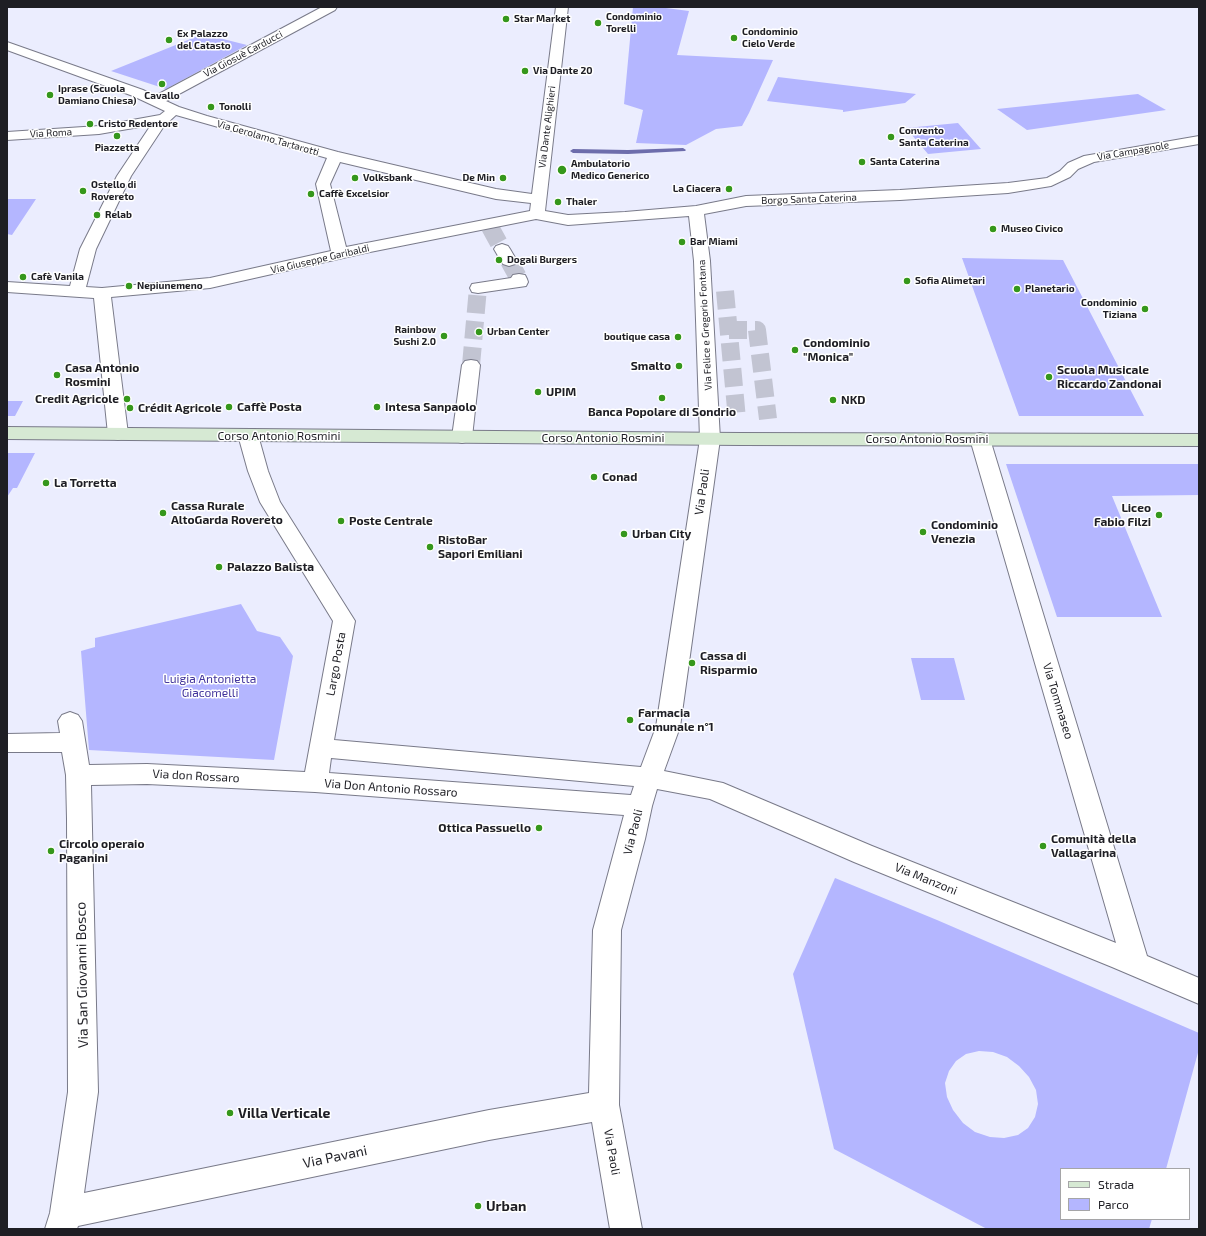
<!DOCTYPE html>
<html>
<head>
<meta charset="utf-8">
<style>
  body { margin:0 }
  #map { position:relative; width:1206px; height:1236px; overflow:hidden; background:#ebedfe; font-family:"Exo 2",sans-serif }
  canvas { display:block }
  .frame { position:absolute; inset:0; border:8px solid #1e1e24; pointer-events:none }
  .legend { position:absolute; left:1060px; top:1168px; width:130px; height:52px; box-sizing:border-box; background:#fff; border:1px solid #a5a5a7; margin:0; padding:5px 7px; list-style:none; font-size:12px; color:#1e1e24 }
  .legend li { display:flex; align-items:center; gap:8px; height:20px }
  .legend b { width:20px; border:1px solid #a5a5a7 }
</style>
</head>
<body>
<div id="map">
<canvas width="1206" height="1236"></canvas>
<div class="frame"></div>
<ul class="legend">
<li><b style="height:5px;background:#d6e9d3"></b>Strada</li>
<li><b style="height:11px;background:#b4b6ff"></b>Parco</li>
</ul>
</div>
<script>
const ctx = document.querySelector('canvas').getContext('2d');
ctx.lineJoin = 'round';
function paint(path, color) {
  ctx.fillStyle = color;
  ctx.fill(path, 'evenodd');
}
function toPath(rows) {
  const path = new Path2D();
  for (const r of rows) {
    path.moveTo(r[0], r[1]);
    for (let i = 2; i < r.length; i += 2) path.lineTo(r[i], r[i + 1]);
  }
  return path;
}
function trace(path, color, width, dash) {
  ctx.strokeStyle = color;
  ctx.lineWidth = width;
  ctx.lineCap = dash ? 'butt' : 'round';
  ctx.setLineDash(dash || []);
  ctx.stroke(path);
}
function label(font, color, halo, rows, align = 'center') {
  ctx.font = font + ' "Exo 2",sans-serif';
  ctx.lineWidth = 3;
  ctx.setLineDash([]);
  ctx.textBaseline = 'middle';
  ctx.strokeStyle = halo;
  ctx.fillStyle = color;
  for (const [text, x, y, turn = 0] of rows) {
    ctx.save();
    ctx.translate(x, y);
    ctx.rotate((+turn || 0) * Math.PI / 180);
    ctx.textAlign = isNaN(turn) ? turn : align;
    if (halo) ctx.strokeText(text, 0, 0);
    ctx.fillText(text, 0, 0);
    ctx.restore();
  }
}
paint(toPath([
  [633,7,658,7,689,11,677,55,773,60,749,113,742,126,716,129,686,145,636,143,643,110,624,104],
  [203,34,247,45,166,89,111,71],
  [778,77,868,88,916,94,905,103,843,112,843,110,767,101],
  [1138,94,1166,110,1027,130,997,109],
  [958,123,981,149,928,154,906,128],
  [7,199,36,199,12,235,7,234],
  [962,258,1063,260,1144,416,1019,416],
  [7,401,23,401,15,416,7,416],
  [7,453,35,453,17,488,13,488,7,497],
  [1006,464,1199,464,1199,495,1112,496,1162,617,1057,617],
  [241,604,257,631,280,637,293,656,274,760,89,750,81,651,95,647,95,638],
  [911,658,954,658,965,700,921,700],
  [835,878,937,920,1199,1033,1199,1049,1166,1169,1061,1169,1061,1219,1152,1219,1149,1229,987,1229,834,1149,793,974],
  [979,1051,993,1052,1007,1057,1019,1066,1029,1077,1036,1090,1038,1104,1035,1117,1028,1128,1018,1135,1004,1138,990,1137,975,1132,963,1123,953,1110,947,1097,945,1083,949,1071,956,1061,966,1054]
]), '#b4b6ff');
paint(toPath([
  [683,148,686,150,685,151,628,154,573,153,570,151,573,149,628,150,683,148]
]), '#6d6dac');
trace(toPath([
  [490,227,502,249],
  [509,261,519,279],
  [725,291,737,419],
  [729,330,757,330,768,419],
  [471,365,478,288]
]), '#c2c4d2', 18, [18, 8]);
const street = toPath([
  [322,7,337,7,335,10,166,101,179,107,207,116,338,152,496,189,532,194,556,7,568,7,545,211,568,215,625,212,696,206,746,196,900,190,1008,183,1047,178,1060,171,1068,163,1084,156,1199,136,1199,144,1094,162,1078,169,1070,177,1051,186,1008,193,900,200,746,206,704,214,710,261,720,439,680,727,664,771,723,783,872,846,1116,943,970,439,973,435,980,433,987,435,990,439,1147,956,1199,978,1199,1004,1112,967,854,862,710,799,657,789,652,806,645,839,621,930,619,1105,642,1229,610,1229,592,1122,489,1140,78,1226,77,1229,45,1229,50,1213,68,1092,67,819,66,775,62,752,7,752,7,734,60,733,58,721,62,715,70,712,78,715,82,721,89,765,147,764,305,772,333,621,260,502,248,471,238,435,241,431,248,429,255,431,258,435,268,471,280,502,355,621,334,740,641,767,656,727,700,439,694,261,689,216,568,225,536,219,365,253,210,288,111,297,128,434,125,438,118,440,111,438,108,434,94,298,7,292,7,282,70,286,80,249,117,176,151,125,99,134,7,140,7,132,99,126,160,115,165,111,133,96,7,50,7,42,143,90,155,96,322,7],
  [176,115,327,158,316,184,331,251,210,278,102,288,86,287,96,249,131,176,164,126,176,115],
  [340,162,496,199,531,203,530,211,346,247,330,184,340,162],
  [331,758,634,786,631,795,329,773,331,758],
  [147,784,315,792,624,815,593,930,589,1093,489,1110,84,1193,98,1092,91,785,147,784],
  [502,244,508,246,510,249,517,261,515,264,509,266,503,264,501,261,494,249,496,246,502,244],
  [519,274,525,275,527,279,528,282,526,286,478,293,472,292,470,288,472,284,511,278,513,275,519,274],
  [471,360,477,361,480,365,472,437,469,441,462,443,455,441,452,437,462,365,465,361,471,360]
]);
const secondary = toPath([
  [7,427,740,433,1199,434,1199,446,740,445,7,439,7,427]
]);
trace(street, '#797a89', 2);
trace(secondary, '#797a89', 2);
paint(street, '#fff');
paint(secondary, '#d6e9d3');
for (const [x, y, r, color] of [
  [506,19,4,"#35971b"],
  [598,23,4,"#35971b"],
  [734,38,4,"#35971b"],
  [169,40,4,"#35971b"],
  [525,71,4,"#35971b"],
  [162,84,4,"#35971b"],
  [50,95,4,"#35971b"],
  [211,107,4,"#35971b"],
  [90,124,4,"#35971b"],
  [117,136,4,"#35971b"],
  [891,137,4,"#35971b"],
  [862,162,4,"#35971b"],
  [562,170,5,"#35971b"],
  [355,178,4,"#35971b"],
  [503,178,4,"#35971b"],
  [729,189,4,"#35971b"],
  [83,191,4,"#35971b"],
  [311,194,4,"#35971b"],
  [558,202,4,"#35971b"],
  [97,215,4,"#35971b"],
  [993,229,4,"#35971b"],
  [682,242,4,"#35971b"],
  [499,260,4,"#35971b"],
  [23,277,4,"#35971b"],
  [907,281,4,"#35971b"],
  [129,286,4,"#35971b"],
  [1017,289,4,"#35971b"],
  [1145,309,4,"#35971b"],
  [479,332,4,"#35971b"],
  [444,336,4,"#35971b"],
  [678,337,4,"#35971b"],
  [795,350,4,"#35971b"],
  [679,366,4,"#35971b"],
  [57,375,4,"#35971b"],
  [1049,377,4,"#35971b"],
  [538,392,4,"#35971b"],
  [662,398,4,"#35971b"],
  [127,399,4,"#35971b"],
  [833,400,4,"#35971b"],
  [229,407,4,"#35971b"],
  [377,407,4,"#35971b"],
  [130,408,4,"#35971b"],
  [594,477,4,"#35971b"],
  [46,483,4,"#35971b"],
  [163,513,4,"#35971b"],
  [1159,515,4,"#35971b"],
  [341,521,4,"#35971b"],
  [923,532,4,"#35971b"],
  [624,534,4,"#35971b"],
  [430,547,4,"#35971b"],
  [219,567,4,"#35971b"],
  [692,663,4,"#35971b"],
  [630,720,4,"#35971b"],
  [539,828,4,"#35971b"],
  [1043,846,4,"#35971b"],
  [51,851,4,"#35971b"],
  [230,1113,4,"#35971b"],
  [478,1206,4,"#35971b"]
]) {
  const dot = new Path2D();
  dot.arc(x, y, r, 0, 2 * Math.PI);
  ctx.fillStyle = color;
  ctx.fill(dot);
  trace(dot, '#fff', 1.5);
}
label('bold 10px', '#1e1e24', '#fff', [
  ["Condominio",606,17],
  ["Torelli",606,29],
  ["Star Market",514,19],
  ["Condominio",742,32],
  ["Cielo Verde",742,44],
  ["Ex Palazzo",177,34],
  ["del Catasto",177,46],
  ["Via Dante 20",533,71],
  ["Iprase (Scuola",58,89],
  ["Damiano Chiesa)",58,101],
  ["Cavallo",162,96,"center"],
  ["Tonolli",219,107],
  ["Cristo Redentore",98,124],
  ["Convento",899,131],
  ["Santa Caterina",899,143],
  ["Piazzetta",117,148,"center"],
  ["Santa Caterina",870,162],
  ["Ambulatorio",571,164],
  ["Medico Generico",571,176],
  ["Volksbank",363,178],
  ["De Min",495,178,"right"],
  ["Ostello di",91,185],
  ["Rovereto",91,197],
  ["La Ciacera",721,189,"right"],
  ["Caffè Excelsior",319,194],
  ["Thaler",566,202],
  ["Relab",105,215],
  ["Museo Civico",1001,229],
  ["Bar Miami",690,242],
  ["Dogali Burgers",507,260],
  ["Cafè Vanila",31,277],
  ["Sofia Alimetari",915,281],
  ["Nepiunemeno",137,286],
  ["Planetario",1025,289],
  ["Condominio",1137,303,"right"],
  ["Tiziana",1137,315,"right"],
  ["Rainbow",436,330,"right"],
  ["Sushi 2.0",436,342,"right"],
  ["Urban Center",487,332],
  ["boutique casa",670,337,"right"]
], 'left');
label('10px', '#1e1e24', '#fff', [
  ["Via Giosuè Carducci",243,54,-28],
  ["Via Dante Alighieri",547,127,-83],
  ["Via Roma",51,133,-3],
  ["Via Gerolamo Tartarotti",268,138,16],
  ["Via Campagnole",1133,151,-10],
  ["Borgo Santa Caterina",809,199,-2],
  ["Via Giuseppe Garibaldi",320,259,-13],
  ["Via Felice e Gregorio Fontana",705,325,-93]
]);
label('bold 12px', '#1e1e24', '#fff', [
  ["Condominio",803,343],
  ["\"Monica\"",803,357],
  ["Smalto",671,366,"right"],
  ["Casa Antonio",65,368],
  ["Rosmini",65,382],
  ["Scuola Musicale",1057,370],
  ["Riccardo Zandonai",1057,384],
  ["UPIM",546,392],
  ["Credit Agricole",119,399,"right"],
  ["NKD",841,400],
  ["Caffè Posta",237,407],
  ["Intesa Sanpaolo",385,407],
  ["Crédit Agricole",138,408],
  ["Banca Popolare di Sondrio",662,412,"center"],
  ["Conad",602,477],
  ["La Torretta",54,483],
  ["Cassa Rurale",171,506],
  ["AltoGarda Rovereto",171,520],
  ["Liceo",1151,508,"right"],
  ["Fabio Filzi",1151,522,"right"],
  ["Poste Centrale",349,521],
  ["Condominio",931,525],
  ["Venezia",931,539],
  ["Urban City",632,534],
  ["RistoBar",438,540],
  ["Sapori Emiliani",438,554],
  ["Palazzo Balista",227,567],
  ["Cassa di",700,656],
  ["Risparmio",700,670],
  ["Farmacia",638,713],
  ["Comunale n°1",638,727],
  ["Ottica Passuello",531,828,"right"],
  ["Comunità della",1051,839],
  ["Vallagarina",1051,853],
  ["Circolo operaio",59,844],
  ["Paganini",59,858]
], 'left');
label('12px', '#1e1e24', '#fff', [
  ["Corso Antonio Rosmini",279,436],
  ["Corso Antonio Rosmini",603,438],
  ["Corso Antonio Rosmini",927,439],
  ["Via Paoli",702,492,-82],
  ["Largo Posta",336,664,-80],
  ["Via Tommaseo",1058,701,73],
  ["Via don Rossaro",196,776,3],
  ["Via Don Antonio Rossaro",391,788,4],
  ["Via Paoli",633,832,-76],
  ["Via Manzoni",926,879,22],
  ["Via Paoli",612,1152,80]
]);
label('12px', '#44379d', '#fff', [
  ["Luigia Antonietta",210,679],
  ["Giacomelli",210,693]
]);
label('14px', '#1e1e24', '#fff', [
  ["Via San Giovanni Bosco",82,975,-91],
  ["Via Pavani",335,1157,-12]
]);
label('bold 14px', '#1e1e24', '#fff', [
  ["Villa Verticale",238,1113],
  ["Urban",486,1206]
], 'left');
</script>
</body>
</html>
